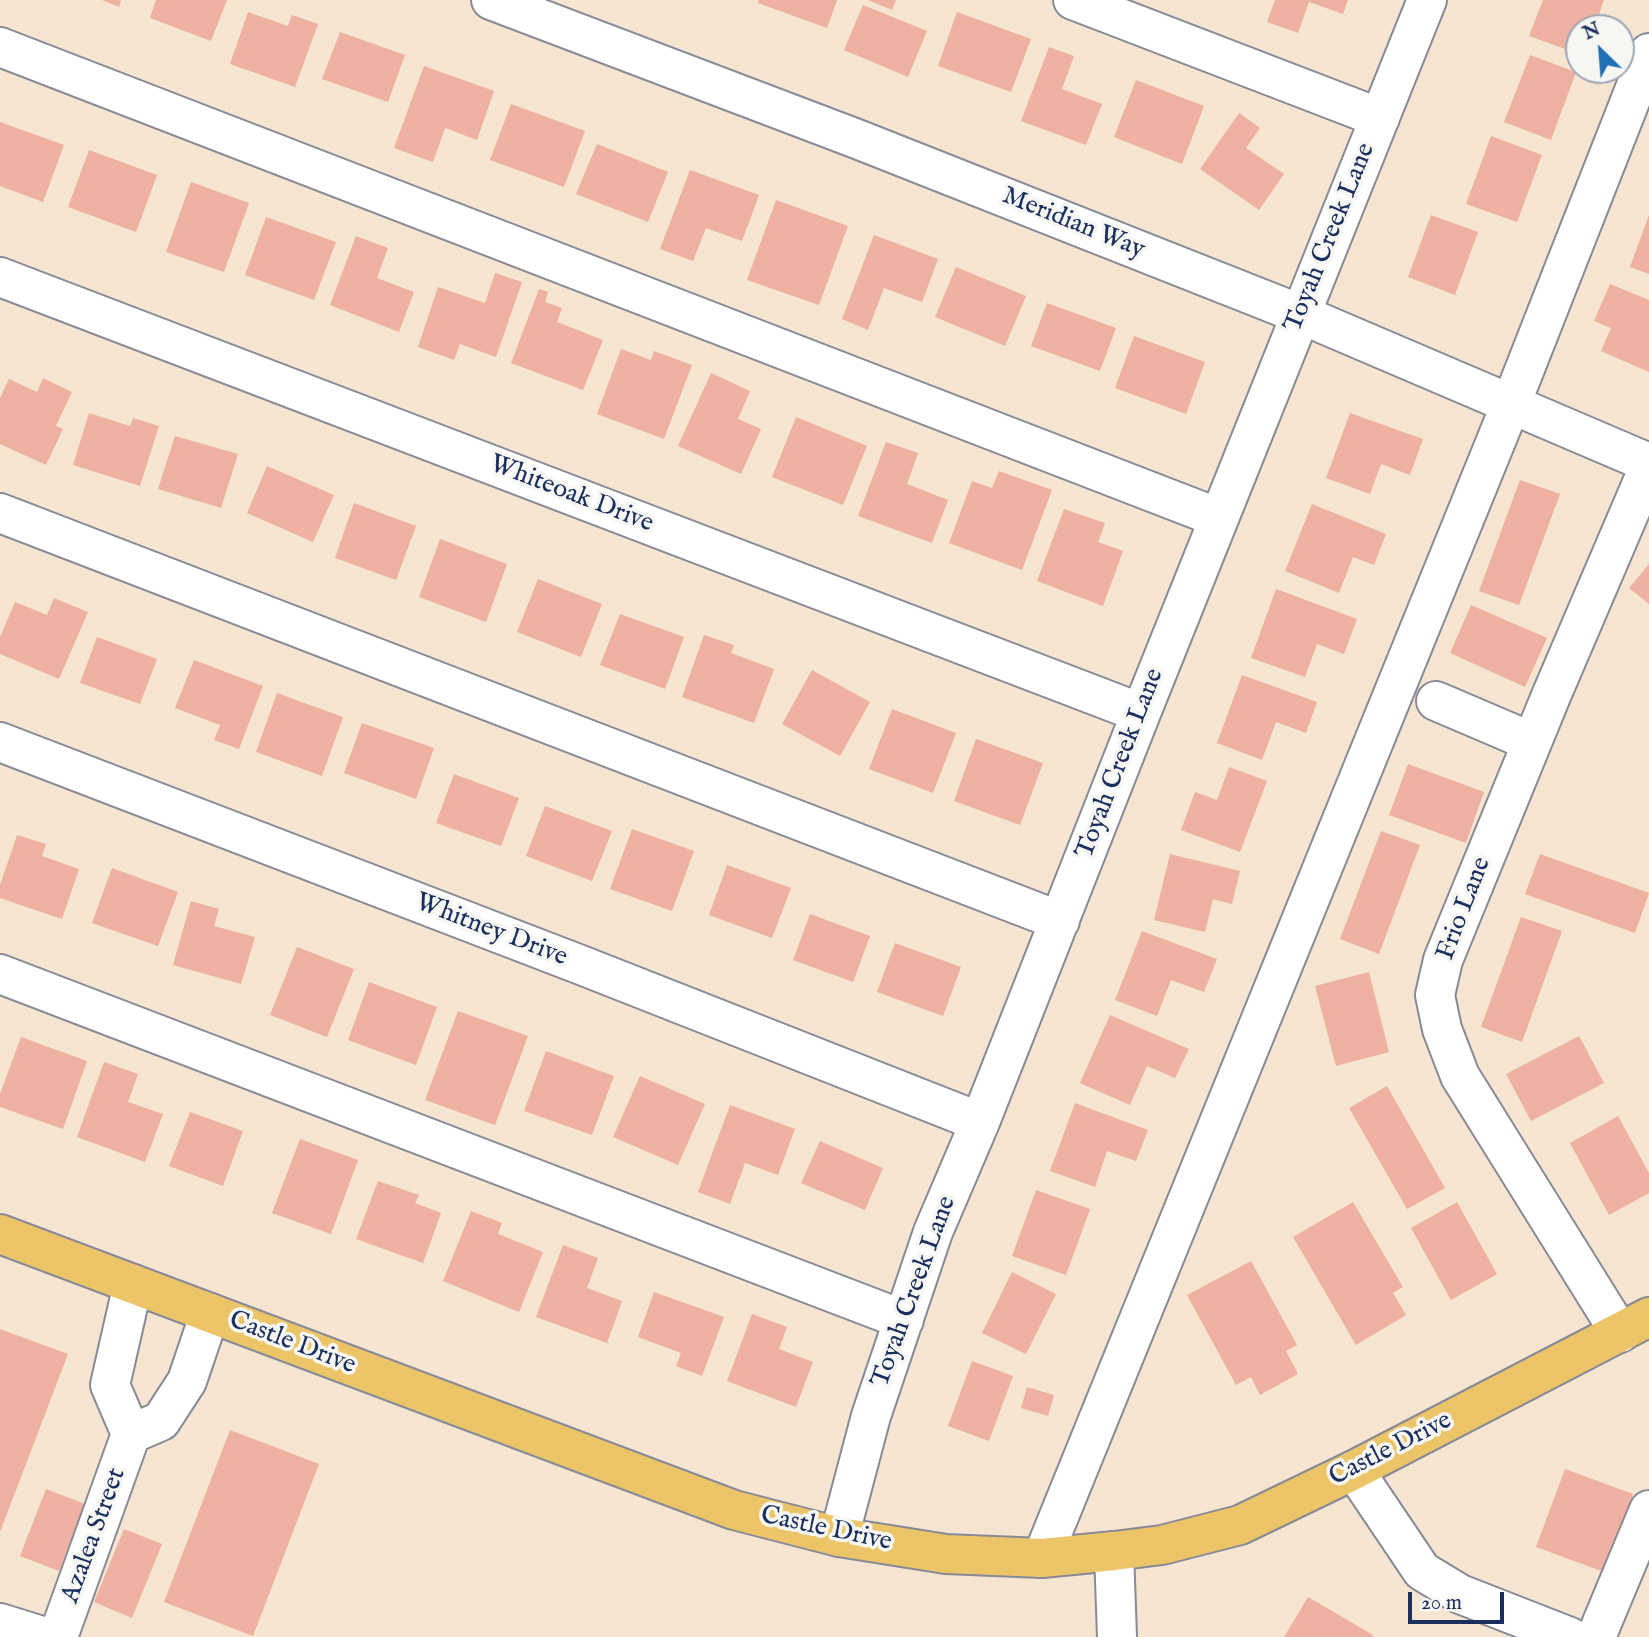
<!DOCTYPE html>
<html>
<head>
<meta charset="utf-8">
<style>
  body { margin:0 }
  #map { position:relative; width:1649px; height:1637px; overflow:hidden; background:#f5e5d1; font-family:"IM FELL English",serif }
  canvas { display:block }
  .north { position:absolute; left:1565px; top:14px; width:70px; height:70px; box-sizing:border-box; background:#f6f6f2; border:2px solid #9ea6b7; border-radius:50%; rotate:335deg; font-size:19px; font-weight:700; line-height:28px; text-align:center; color:#1b2f5e }
  .north::after { content:''; display:block; margin:auto; width:24px; height:32px; background:#1f6fb2; clip-path:polygon(50% 0,100% 100%,50% 72%,0 100%) }
  .scale { position:absolute; left:1408px; top:1592px; width:96px; height:32px; box-sizing:border-box; border:4px solid #1b2f5e; border-top:0; padding-left:9px; font-size:21px; line-height:24px; white-space:nowrap; color:#1b2f5e; -webkit-text-stroke:5px #f6f6f2; paint-order:stroke }
</style>
</head>
<body>
<div id="map">
<canvas width="1649" height="1637"></canvas>
<div class="north">N</div>
<div class="scale">20 m</div>
</div>
<script>
const ctx = document.querySelector('canvas').getContext('2d');
ctx.lineJoin = 'round';
function paint(path, color) {
  ctx.fillStyle = color;
  ctx.fill(path, 'evenodd');
}
function toPath(rows) {
  const path = new Path2D();
  for (const r of rows) {
    path.moveTo(r[0], r[1]);
    for (let i = 2; i < r.length; i += 2) path.lineTo(r[i], r[i + 1]);
  }
  return path;
}
function trace(path, color, width, dash) {
  ctx.strokeStyle = color;
  ctx.lineWidth = width;
  ctx.lineCap = dash ? 'butt' : 'round';
  ctx.setLineDash(dash || []);
  ctx.stroke(path);
}
function label(font, color, halo, rows, align = 'center') {
  ctx.font = font + ' "IM FELL English",serif';
  ctx.lineWidth = 7;
  ctx.setLineDash([]);
  ctx.textBaseline = 'middle';
  ctx.strokeStyle = halo;
  ctx.fillStyle = color;
  for (const [text, x, y, turn = 0] of rows) {
    ctx.save();
    ctx.translate(x, y);
    ctx.rotate((+turn || 0) * Math.PI / 180);
    ctx.textAlign = isNaN(turn) ? turn : align;
    if (halo) ctx.strokeText(text, 0, 0);
    ctx.fillText(text, 0, 0);
    ctx.restore();
  }
}
paint(toPath([
  [102,0,121,0,119,7],
  [156,0,227,0,211,41,150,18],
  [759,0,837,0,827,28,758,3],
  [868,0,896,0,892,10],
  [1275,0,1348,0,1343,14,1309,2,1298,33,1267,22],
  [1543,0,1604,0,1594,28,1579,28,1579,54,1529,36],
  [863,5,927,31,908,77,844,50],
  [248,12,288,26,292,15,318,24,295,87,230,64],
  [957,12,1031,39,1011,92,938,66],
  [340,32,405,55,388,102,322,79],
  [1049,47,1074,56,1062,89,1102,104,1086,145,1021,121],
  [1530,55,1576,72,1551,140,1504,122],
  [424,66,494,91,477,140,445,128,433,162,394,148],
  [1136,80,1204,106,1182,164,1114,137],
  [511,104,585,131,564,187,490,160],
  [1239,113,1260,128,1246,148,1284,174,1259,210,1200,169],
  [0,122,64,145,43,202,0,186],
  [1491,136,1542,155,1517,222,1466,204],
  [597,144,668,172,648,222,576,194],
  [89,150,157,175,136,232,68,207],
  [690,170,759,195,742,241,706,228,693,261,660,249],
  [191,182,249,203,224,272,166,252],
  [776,200,848,226,819,305,747,280],
  [1431,215,1478,232,1455,295,1408,277],
  [1649,215,1649,274,1630,267],
  [266,217,336,242,314,300,245,275],
  [874,235,938,259,922,302,884,288,868,330,842,319],
  [356,236,388,248,377,278,414,292,399,332,330,305],
  [956,267,1026,296,1005,346,935,317],
  [495,273,522,282,496,357,460,344,454,360,418,347,438,287,485,303],
  [1610,284,1649,300,1649,372,1601,351,1611,328,1594,321],
  [539,289,548,292,545,302,562,308,557,322,603,340,583,390,511,363],
  [1047,303,1116,328,1100,371,1031,346],
  [1134,336,1205,362,1186,414,1115,388],
  [621,349,651,360,654,351,692,365,664,439,597,414],
  [711,373,750,391,738,419,761,429,741,474,678,446],
  [43,378,72,392,56,426,63,429,46,465,0,444,0,398,9,379,37,392],
  [89,413,130,426,133,418,159,426,140,486,73,465],
  [1350,413,1423,439,1410,475,1381,464,1370,494,1326,478],
  [796,417,867,446,843,505,772,477],
  [175,436,238,454,221,508,158,489],
  [886,442,918,453,907,484,948,500,932,543,858,516],
  [267,466,334,495,313,542,247,513],
  [999,471,1052,490,1022,570,949,543,972,481,992,488],
  [1520,480,1560,494,1519,605,1479,591],
  [354,503,416,526,396,580,335,558],
  [1312,504,1386,534,1374,565,1353,557,1339,593,1285,571],
  [1064,509,1105,523,1098,542,1123,551,1103,606,1037,581],
  [440,539,507,564,486,622,419,597],
  [1649,564,1649,604,1629,588],
  [538,579,602,604,581,657,517,632],
  [1276,589,1357,619,1344,654,1317,644,1305,677,1251,658],
  [54,598,88,612,59,679,0,654,0,637,15,602,47,615],
  [1471,605,1547,638,1525,687,1450,653],
  [620,614,684,637,665,689,600,665],
  [704,635,734,645,731,653,774,669,754,723,682,697],
  [97,637,157,659,140,704,80,683],
  [194,660,263,686,239,749,214,740,220,725,175,708],
  [812,670,870,702,840,756,782,724],
  [1242,675,1317,702,1306,733,1276,722,1262,760,1217,743],
  [277,693,343,717,322,776,256,752],
  [892,709,956,733,933,793,869,769],
  [362,723,434,748,416,799,344,773],
  [976,739,1043,763,1020,825,954,801],
  [1408,764,1484,792,1466,843,1389,815],
  [1229,767,1267,781,1240,852,1181,830,1195,792,1217,800],
  [454,774,519,798,501,846,436,823],
  [545,806,612,831,592,881,526,856],
  [632,829,694,851,672,911,610,889],
  [1381,831,1420,845,1379,954,1340,939],
  [17,835,46,844,42,856,79,869,62,919,0,898,0,885],
  [1170,854,1240,871,1232,904,1213,899,1205,932,1154,920],
  [1540,854,1649,893,1635,933,1525,894],
  [727,865,791,888,772,938,709,915],
  [112,868,178,892,158,946,92,923],
  [191,901,219,909,214,926,255,937,241,984,173,965],
  [810,914,870,936,853,982,793,960],
  [1521,917,1562,931,1522,1042,1481,1027],
  [1142,931,1217,959,1204,992,1171,980,1157,1016,1115,1000],
  [895,943,961,967,943,1016,877,992],
  [297,947,354,969,327,1037,270,1015],
  [1369,972,1389,1052,1336,1066,1315,986],
  [369,982,437,1007,416,1065,348,1040],
  [458,1011,528,1036,495,1125,425,1100],
  [1110,1015,1189,1049,1175,1078,1147,1066,1130,1105,1080,1083],
  [1579,1036,1604,1083,1531,1121,1506,1074],
  [21,1037,87,1061,63,1129,0,1107,0,1094],
  [546,1051,614,1076,592,1135,524,1111],
  [104,1062,138,1074,128,1102,163,1114,145,1162,77,1137],
  [640,1076,705,1104,678,1165,613,1137],
  [1387,1086,1445,1188,1407,1209,1349,1108],
  [1075,1103,1148,1130,1136,1161,1107,1151,1095,1187,1050,1171],
  [730,1105,795,1129,778,1175,745,1163,730,1204,698,1192],
  [190,1112,243,1131,223,1186,169,1166],
  [1618,1116,1649,1173,1649,1193,1609,1215,1570,1143],
  [300,1139,358,1160,331,1234,272,1213],
  [820,1141,883,1168,865,1210,801,1183],
  [378,1181,419,1195,415,1203,441,1213,423,1263,356,1239],
  [1036,1190,1090,1209,1066,1275,1012,1256],
  [1353,1202,1403,1287,1393,1293,1406,1315,1356,1345,1293,1237],
  [1457,1202,1497,1274,1451,1300,1411,1228],
  [471,1211,502,1223,498,1234,543,1252,519,1312,443,1281],
  [563,1245,598,1258,587,1288,622,1301,607,1343,536,1317],
  [1251,1261,1297,1345,1286,1351,1298,1374,1260,1395,1251,1377,1236,1385,1187,1295],
  [1012,1272,1056,1294,1026,1354,982,1333],
  [654,1292,724,1317,702,1376,676,1366,681,1353,638,1337],
  [752,1314,787,1327,779,1349,813,1362,796,1407,727,1381],
  [0,1329,68,1354,0,1532],
  [972,1361,1013,1376,989,1441,948,1426],
  [1027,1387,1054,1395,1048,1416,1021,1408],
  [230,1430,319,1464,253,1636,164,1602],
  [1565,1469,1633,1494,1604,1572,1536,1547],
  [46,1489,85,1504,59,1571,20,1556],
  [124,1529,162,1544,132,1618,94,1602],
  [1308,1597,1373,1635,1372,1637,1284,1637]
]), '#eeb1a2');
const minor = toPath([
  [491,0,857,139,1300,314,1649,463],
  [1073,0,1380,118],
  [0,47,1219,518],
  [0,277,1141,713],
  [0,513,1060,921],
  [1436,701,1532,742],
  [0,742,581,965,980,1122],
  [0,974,904,1320],
  [1620,1333,1460,1076,1442,1029,1435,995,1443,960,1551,696,1649,467],
  [131,1434,161,1421,187,1381,210,1313],
  [1354,1470,1422,1571,1460,1594,1570,1637],
  [839,1537,871,1416,933,1232,980,1122,1141,713,1427,0],
  [1114,1551,1117,1637],
  [1042,1558,1511,404,1649,53],
  [0,1623,45,1637],
  [58,1637,131,1434,110,1385,133,1284],
  [1596,1637,1649,1510]
]);
const major = toPath([
  [0,1234,734,1510,839,1537,946,1554,1042,1558,1114,1551,1162,1545,1240,1525,1354,1470,1649,1317]
]);
trace(minor, '#888a98', 42);
trace(major, '#888a98', 42);
trace(minor, '#fff', 38);
trace(major, '#edc569', 38);
label('26px', '#1b2f5e', '#f6f6f2', [
  ["Meridian Way",1073,224,22],
  ["Toyah Creek Lane",1331,238,-68],
  ["Whiteoak Drive",571,495,21],
  ["Toyah Creek Lane",1121,764,-69],
  ["Frio Lane",1465,909,-69],
  ["Whitney Drive",491,931,21],
  ["Toyah Creek Lane",915,1292,-70],
  ["Castle Drive",292,1344,21],
  ["Castle Drive",1391,1450,-27],
  ["Castle Drive",826,1530,12],
  ["Azalea Street",95,1536,-70]
]);
</script>
</body>
</html>
